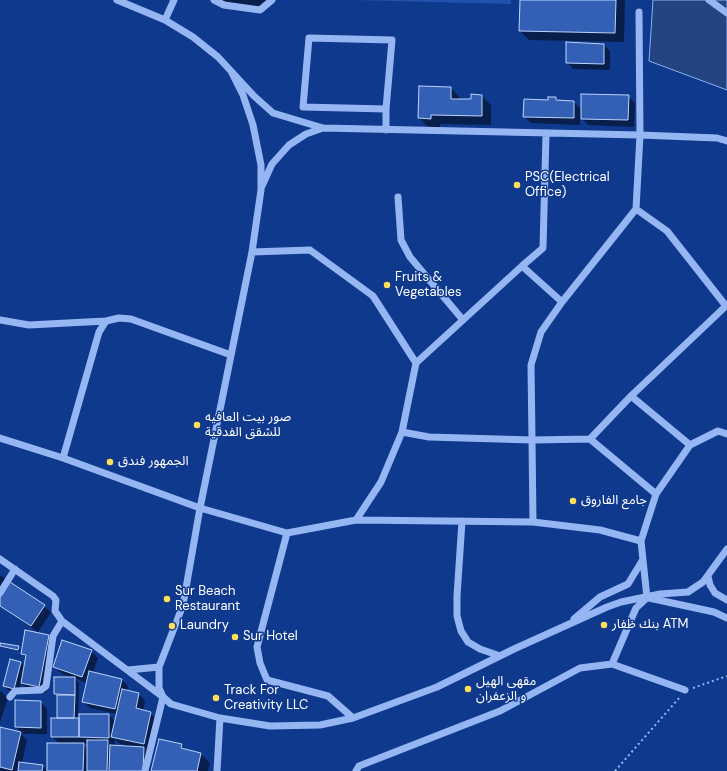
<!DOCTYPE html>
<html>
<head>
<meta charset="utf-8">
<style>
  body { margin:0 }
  canvas { display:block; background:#0f398c }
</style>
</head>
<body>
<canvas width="727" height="771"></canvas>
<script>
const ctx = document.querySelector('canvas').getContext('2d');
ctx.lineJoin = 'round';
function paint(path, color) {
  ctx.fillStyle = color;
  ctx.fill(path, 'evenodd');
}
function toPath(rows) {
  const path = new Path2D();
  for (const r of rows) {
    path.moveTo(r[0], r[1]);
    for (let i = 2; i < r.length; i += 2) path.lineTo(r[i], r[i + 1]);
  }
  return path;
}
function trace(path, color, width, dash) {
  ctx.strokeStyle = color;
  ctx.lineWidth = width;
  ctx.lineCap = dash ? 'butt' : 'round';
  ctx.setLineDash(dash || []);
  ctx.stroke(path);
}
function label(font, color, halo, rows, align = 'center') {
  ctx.font = font + ' "DM Sans","Noto Sans Arabic",sans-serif';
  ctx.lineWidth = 3;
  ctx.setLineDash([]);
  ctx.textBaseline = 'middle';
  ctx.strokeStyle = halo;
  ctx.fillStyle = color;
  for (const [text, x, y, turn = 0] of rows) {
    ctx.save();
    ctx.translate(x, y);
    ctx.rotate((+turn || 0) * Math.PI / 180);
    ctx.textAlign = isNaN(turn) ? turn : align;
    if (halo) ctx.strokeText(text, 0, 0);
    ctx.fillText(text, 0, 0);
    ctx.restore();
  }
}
paint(toPath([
  [354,0,511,0,511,4]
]), '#2151ab');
const water = toPath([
  [653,0,727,0,727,90,649,61,653,0]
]);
paint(water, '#244481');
trace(water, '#87aff6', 1);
paint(toPath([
  [220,0,266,0,264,11],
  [521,0,625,0,624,42,529,40,520,31],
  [604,45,610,51,610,70,573,69,567,62],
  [420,88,451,88,460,98,460,100,472,100,482,96,491,105,491,125,440,124,440,128,428,127,419,118],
  [628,96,635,103,634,127,588,125,580,117,580,125,531,123,524,116,549,101,549,98,556,98,559,101,574,102,582,110],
  [0,575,51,612,38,632,0,606],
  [49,636,55,642,46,693,28,690,21,683,19,693,8,690,4,685,10,660,21,663,25,667,27,658,22,654],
  [0,644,18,647,20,651,0,647],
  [91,651,98,658,93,673,122,680,128,686,127,692,139,694,145,701,143,711,150,713,157,720,150,750,145,749,151,754,150,771,0,771,0,728,22,733,16,727,41,702,47,709,47,734,21,734,27,740,22,763,43,766,48,771,60,744,52,737,58,719,58,698,55,694,55,678,74,678,79,683,78,719,109,715,116,722,117,714,90,708,83,701,87,683,61,673,54,666],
  [115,739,119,743,129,747,115,746],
  [83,744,88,744,88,749],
  [0,691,8,698,0,722],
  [181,745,186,750,201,754,210,763,208,771,152,771]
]), '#0007');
const building = toPath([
  [520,0,616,0,615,33,519,31,520,0],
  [566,42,604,44,604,64,566,63,566,42],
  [419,86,451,87,451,99,471,99,471,94,482,95,482,116,431,115,431,119,418,118,419,86],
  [581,94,629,95,628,120,581,119,581,94],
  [548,97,556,97,556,100,574,101,574,118,523,117,524,99,548,100,548,97],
  [10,582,45,605,31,626,0,606,0,598,10,582],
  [25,630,49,635,39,687,21,683,26,655,21,654,25,630],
  [62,640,92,650,82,677,53,667,62,640],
  [0,643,19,646,18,650,0,646,0,643],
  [10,659,21,662,14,689,3,686,10,659],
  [89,671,122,679,115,709,82,702,89,671],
  [54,677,75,677,75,695,54,694,54,677],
  [122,689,139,693,136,708,151,712,144,744,111,737,122,689],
  [57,695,75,695,74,718,57,718,57,695],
  [15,700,41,701,41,728,15,727,15,700],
  [79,714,109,714,109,738,79,737,79,714],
  [51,718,79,718,79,737,51,737,51,718],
  [0,727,21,732,12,770,0,767,0,727],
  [159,739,182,744,181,748,201,753,197,771,151,771,159,739],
  [87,740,108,740,107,771,87,771,87,740],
  [47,743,84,743,83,771,47,771,47,743],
  [110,745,144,747,143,771,109,771,110,745],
  [19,762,43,765,42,771,18,771,19,762]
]);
paint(building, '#3360b4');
trace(building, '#bcd3fd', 1);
trace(toPath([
  [693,688,727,676],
  [615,771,680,697]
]), '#95b6f2', 2, [2, 3]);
trace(toPath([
  [117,0,165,20,193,37,218,57,254,96,273,113,323,128,640,135,717,138,727,141],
  [214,0,224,5,260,10,272,0],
  [709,0,727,13],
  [165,20,174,0],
  [232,73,243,95,253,125,261,165,261,190,252,252,200,508,183,605,159,667,159,688,163,697,171,704,220,718,270,726,320,725,353,718,437,687,514,649,607,607,621,602,660,594,688,592,703,582,727,549],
  [386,109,303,107,309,38,392,40,386,109,386,130],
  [262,186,272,164,289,145,306,134,323,128],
  [398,197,401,240,410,257,463,320],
  [636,209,667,231,726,306],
  [252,252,310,250,373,296,416,363],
  [522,266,562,302],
  [0,320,29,325,106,321],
  [631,396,690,445],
  [402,432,429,437,532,440,531,365,541,332,562,302,636,209,640,135,639,12],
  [0,438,63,458,200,508,287,533,356,520,533,522,600,530,641,541],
  [590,439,656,494],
  [63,458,99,332,106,321,119,318,131,319,231,355],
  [356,520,381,482,402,432,416,363,522,266,543,248,546,134],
  [462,521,457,596,457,616,461,631,468,642,480,649,500,656],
  [533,522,532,440,590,439,631,396,727,305],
  [287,533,257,647,260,663,267,680,328,696,353,718],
  [0,559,53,596,56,600,55,611,62,621,163,697,145,771],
  [708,576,710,585,715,593,727,600],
  [0,593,15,569],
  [647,598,641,541,656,494,690,445,718,431,727,434],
  [649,598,714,612,727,618],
  [574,619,600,597,628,584,642,561],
  [612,664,636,608,647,598],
  [128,670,159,667],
  [10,697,15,691,41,690,46,686,53,636,62,621],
  [217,771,220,718],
  [356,771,359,766,500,711,580,668,612,664,685,690]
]), '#95b6f2', 7);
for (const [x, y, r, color] of [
  [517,185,4,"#ffdf57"],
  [387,285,4,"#ffdf57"],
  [197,425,4,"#ffdf57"],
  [110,462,4,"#ffdf57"],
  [573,501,4,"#ffdf57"],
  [167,599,4,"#ffdf57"],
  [604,625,4,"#ffdf57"],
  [172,626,4,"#ffdf57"],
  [235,637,4,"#ffdf57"],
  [468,689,4,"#ffdf57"],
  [216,698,4,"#ffdf57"]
]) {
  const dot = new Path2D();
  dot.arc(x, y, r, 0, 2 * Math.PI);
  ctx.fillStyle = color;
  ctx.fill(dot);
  trace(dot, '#0f398c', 1.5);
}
label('13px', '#fff', '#0f398c', [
  ["PSC(Electrical",525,178],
  ["Office)",525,193],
  ["Fruits &",395,278],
  ["Vegetables",395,293],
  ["صور بيت العافيه",205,418],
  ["للشقق الفدقية",205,433],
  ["الجمهور فندق",118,462],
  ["جامع الفاروق",581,501],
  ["Sur Beach",175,592],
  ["Restaurant",175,607],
  ["بنك ظفار ATM",612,625],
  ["Laundry",180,626],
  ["Sur Hotel",243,637],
  ["مقهى الهيل",476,682],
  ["و الزعفران",476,697],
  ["Track For",224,691],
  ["Creativity LLC",224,706]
], 'left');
</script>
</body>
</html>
